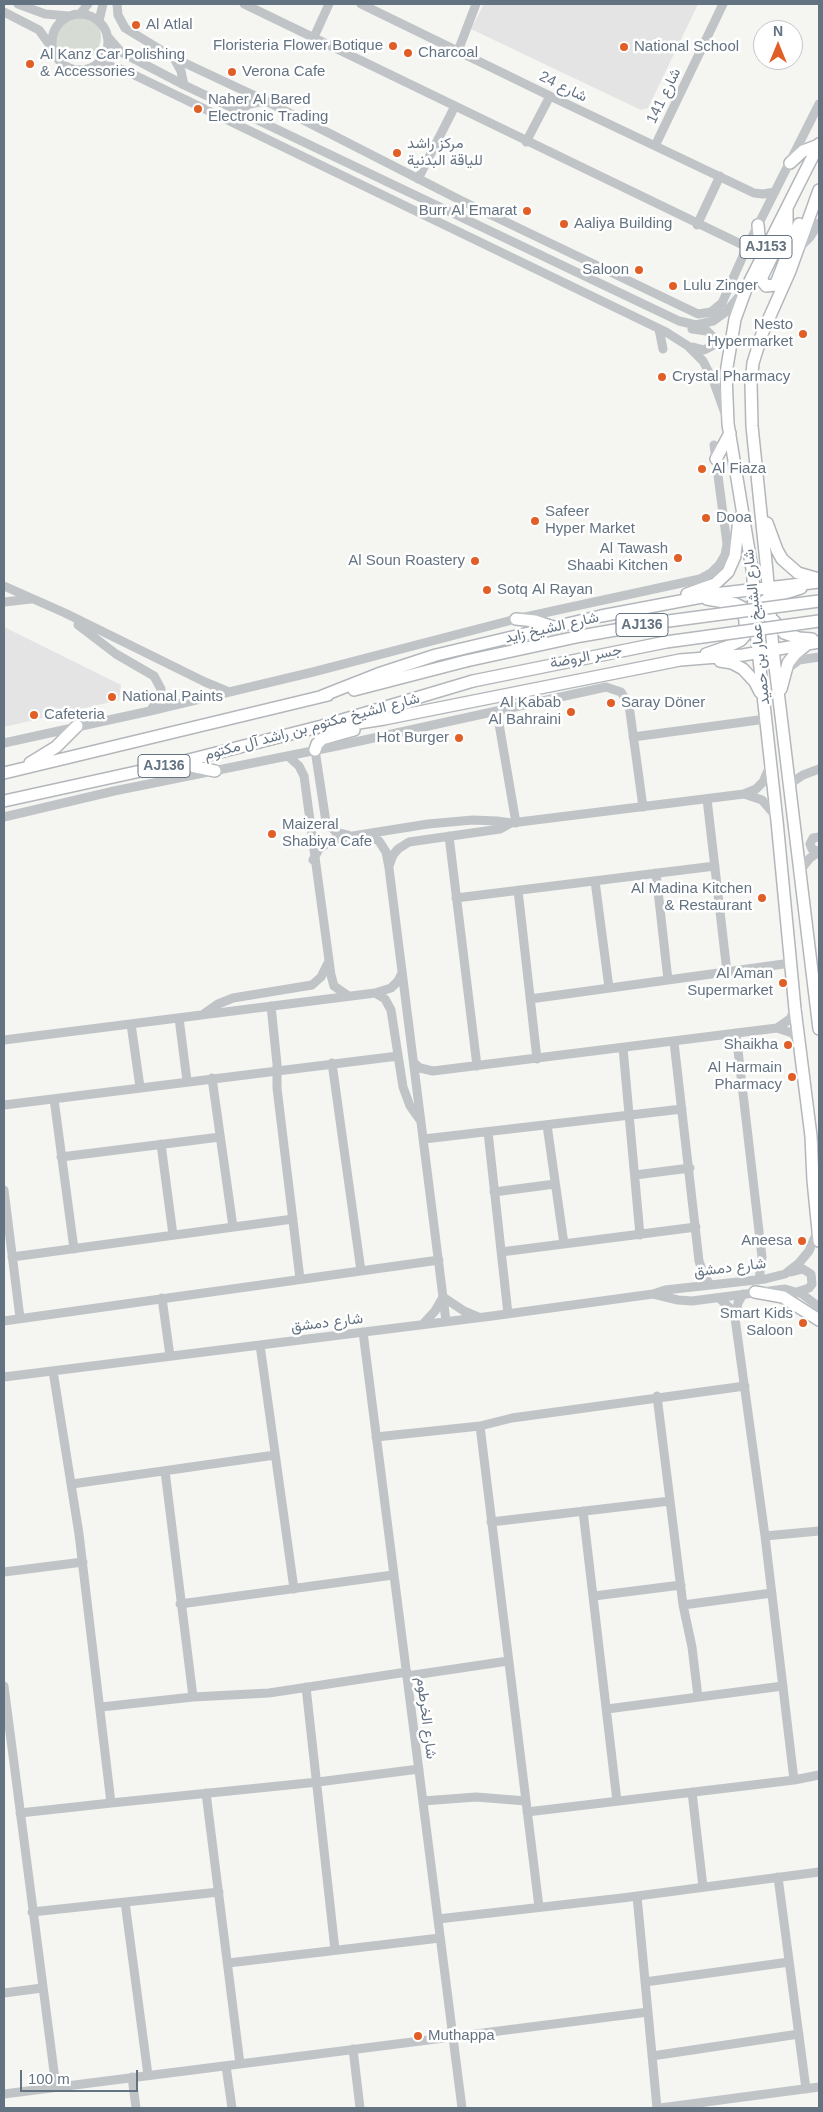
<!DOCTYPE html>
<html>
<head>
<meta charset="utf-8">
<style>
  body { margin:0 }
  #map { position:relative; width:823px; height:2112px; overflow:hidden; background:#f5f5f2; font-family:Helvetica,sans-serif }
  canvas { display:block }
  .frame { position:absolute; inset:0; border:5px solid #647382; pointer-events:none }
  .north { position:absolute; left:753px; top:20px; width:50px; height:50px; box-sizing:border-box; background:#fff; border:1px solid #c1c7cd; border-radius:50%; rotate:0deg; font-size:14px; font-weight:700; line-height:20px; text-align:center; color:#647382 }
  .north::after { content:''; display:block; margin:auto; width:18px; height:22px; background:#e15f26; clip-path:polygon(50% 0,100% 100%,50% 72%,0 100%) }
  .scale { position:absolute; left:20px; top:2070px; width:118px; height:22px; box-sizing:border-box; border:2px solid #647382; border-top:0; padding-left:6px; font-size:15px; line-height:18px; white-space:nowrap; color:#647382; -webkit-text-stroke:4px #fff; paint-order:stroke }
</style>
</head>
<body>
<div id="map">
<canvas width="823" height="2112"></canvas>
<div class="frame"></div>
<div class="north">N</div>
<div class="scale">100 m</div>
</div>
<script>
const ctx = document.querySelector('canvas').getContext('2d');
ctx.lineJoin = 'round';
function paint(path, color) {
  ctx.fillStyle = color;
  ctx.fill(path, 'evenodd');
}
function toPath(rows) {
  const path = new Path2D();
  for (const r of rows) {
    if (r.length === 3) {
      path.moveTo(r[0] + r[2], r[1]);
      path.arc(r[0], r[1], r[2], 0, 2 * Math.PI);
      continue;
    }
    path.moveTo(r[0], r[1]);
    for (let i = 2; i < r.length; i += 2) path.lineTo(r[i], r[i + 1]);
  }
  return path;
}
function trace(path, color, width, dash) {
  ctx.strokeStyle = color;
  ctx.lineWidth = width;
  ctx.lineCap = dash ? 'butt' : 'round';
  ctx.setLineDash(dash || []);
  ctx.stroke(path);
}
function label(font, color, halo, rows, align = 'center') {
  ctx.font = font + ' Helvetica,Vazirmatn,sans-serif';
  ctx.lineWidth = 5;
  ctx.setLineDash([]);
  ctx.textBaseline = 'middle';
  ctx.strokeStyle = halo;
  ctx.fillStyle = color;
  for (const [text, x, y, turn = 0] of rows) {
    ctx.save();
    ctx.translate(x, y);
    ctx.rotate((+turn || 0) * Math.PI / 180);
    ctx.textAlign = isNaN(turn) ? turn : align;
    if (halo) ctx.strokeText(text, 0, 0);
    ctx.fillText(text, 0, 0);
    ctx.restore();
  }
}
paint(toPath([
  [484,4,698,4,648,108,641,110,471,29],
  [4,627,121,685,119,700,4,727]
]), '#e3e4e3');
paint(toPath([
  [78,37,23]
]), '#d6dcd3');
const major = toPath([
  [819,144,746,289,735,319,726,373,728,424,753,575,754,614,777,821,795,1009,811,1136,813,1180,819,1241],
  [790,163,803,151,819,145],
  [819,190,790,271,762,334,753,363,751,384,752,426,767,572,773,650,819,1029],
  [787,210,787,226,761,279,766,286,775,285,777,281,799,224],
  [758,225,761,256],
  [716,459,730,433],
  [767,523,777,550,782,559,798,573,819,579],
  [687,594,715,584,728,572,735,556,739,518],
  [707,599,736,604,753,613],
  [763,602,769,598,801,588],
  [737,605,745,619,745,628,741,638],
  [516,619,535,621,553,627],
  [774,621,784,633,799,638,812,639],
  [706,654,729,646,741,640,753,626],
  [720,661,732,663,743,669,755,682,760,692],
  [781,689,788,663,795,654,805,646],
  [354,690,466,661],
  [322,696,378,674,436,655,601,616,723,593,819,582],
  [322,726,346,725,384,719,680,660,743,655,819,642],
  [315,750,317,744,322,739,354,730],
  [30,763,56,747,77,726],
  [182,764,215,771],
  [4,773,328,695],
  [4,801,177,763,322,726,473,681],
  [755,1292,783,1297,819,1320]
]);
trace(major, '#b3b7bb', 14);
trace(toPath([
  [18,4,45,14,69,16],
  [117,4,118,15,125,28,174,58,266,101,460,200,698,314,711,312,722,303,747,247,819,104],
  [244,4,747,247],
  [361,4,550,96,754,193,763,194,775,192],
  [4,12,39,30,52,48],
  [80,14,88,4],
  [80,42,28],
  [99,21,103,4],
  [107,36,121,52,184,85,679,321,696,325,713,321,727,311,742,293],
  [314,37,329,4],
  [458,51,476,4],
  [174,58,181,71,184,85],
  [94,66,110,66,124,70,666,332,688,346,703,361,713,380,726,416],
  [236,110,250,104,265,101],
  [526,142,550,96],
  [655,146,723,4],
  [418,179,455,106],
  [697,225,720,176],
  [799,248,810,237,819,223],
  [659,329,663,349],
  [692,329,707,331,713,337,714,342,712,346,704,350,693,347],
  [4,586,65,613,205,682,229,692],
  [4,602,31,599],
  [78,625,116,654,154,676,161,689,160,697,150,711],
  [788,668,799,660,819,657],
  [497,712,516,823],
  [633,737,766,719],
  [4,743,150,711,313,672,516,619,700,579,711,573,719,565,725,555,727,544,714,445],
  [315,750,326,822,336,832,348,835],
  [288,756,299,766,304,776,331,975,334,986,347,995],
  [788,785,803,775,819,769],
  [744,794,762,800,775,815],
  [707,799,727,972],
  [4,817,114,791,337,746,606,687,621,692,629,705,643,807],
  [362,835,368,835,379,841,386,852,389,868,446,1321],
  [449,836,477,1066],
  [819,837,813,838,810,844,812,849,819,852],
  [313,860,319,849,334,839,428,824,473,820,497,821,511,823,744,794,756,789,763,782,770,766],
  [389,866,393,855,398,849,409,842,500,829,511,823],
  [799,872,810,858,819,852],
  [656,873,668,980],
  [595,881,609,988],
  [518,890,537,1059],
  [456,898,715,866],
  [375,993,385,999,391,1010,403,1087,410,1106,420,1120],
  [530,999,791,963],
  [271,1006,277,1064,277,1088,300,1279],
  [205,1013,218,1004,233,998,312,985,321,977,328,963],
  [179,1018,187,1081],
  [131,1024,140,1087],
  [777,1028,792,1033,800,1041],
  [736,1033,762,1257,759,1280],
  [4,1040,375,993,391,988,398,981,402,973],
  [674,1042,699,1261,703,1273,710,1285],
  [623,1048,640,1235],
  [332,1063,361,1271],
  [414,1063,420,1068,433,1071,777,1028,790,1019,795,1009],
  [212,1078,233,1227],
  [54,1099,74,1249],
  [4,1105,398,1056],
  [547,1125,564,1244],
  [488,1132,508,1314],
  [424,1139,682,1109],
  [813,1141,819,1164],
  [161,1144,173,1235],
  [61,1157,220,1137],
  [635,1175,690,1168],
  [4,1190,20,1318],
  [494,1192,555,1184],
  [501,1252,696,1227],
  [12,1257,293,1219],
  [791,1272,803,1269,811,1274,812,1284,809,1288,797,1292],
  [653,1294,678,1300,692,1301,785,1289,802,1294,819,1307],
  [162,1298,170,1356],
  [719,1298,730,1308,735,1318,765,1536,794,1780],
  [735,1318,738,1303,743,1294],
  [4,1321,439,1260],
  [423,1324,435,1311,443,1297,464,1311,478,1317],
  [363,1332,462,2108],
  [260,1345,294,1589],
  [4,1377,492,1316,653,1294,665,1290,765,1279,785,1274,799,1263,809,1251,817,1232],
  [657,1396,683,1605,692,1647,698,1697],
  [480,1426,539,1907],
  [376,1437,480,1426,512,1418,745,1386],
  [165,1471,193,1697],
  [72,1484,275,1455],
  [583,1511,617,1801],
  [491,1522,670,1501],
  [765,1536,819,1531],
  [4,1572,83,1562],
  [594,1596,681,1585],
  [180,1604,393,1575],
  [683,1605,772,1593],
  [407,1676,508,1661],
  [4,1686,56,2087],
  [306,1687,335,1950],
  [101,1707,193,1697,269,1693,407,1672],
  [607,1709,783,1686],
  [692,1792,703,1887],
  [206,1793,240,2064],
  [423,1801,476,1797,526,1801],
  [111,1803,318,1782,419,1769],
  [527,1812,794,1780,819,1775],
  [20,1813,111,1803,79,1534,53,1371],
  [778,1877,806,2089],
  [637,1896,657,2108],
  [125,1902,148,2075],
  [32,1912,219,1892],
  [438,1919,622,1898,819,1872],
  [228,1963,440,1938],
  [645,1982,789,1962],
  [4,1993,42,1988],
  [353,2049,360,2108],
  [652,2056,799,2034],
  [226,2066,232,2108],
  [132,2077,136,2108],
  [4,2094,648,2012],
  [660,2108,819,2087]
]), '#c0c4c7', 9);
trace(major, '#fff', 11);
const majorBridge = toPath([
  [466,661,581,636,661,622,819,601],
  [473,681,666,642,819,621]
]);
trace(majorBridge, '#b3b7bb', 14, []);
trace(majorBridge, '#fff', 11);
for (const [x, y, r, color] of [
  [136,25,5,"#e15f26"],
  [393,46,5,"#e15f26"],
  [624,47,5,"#e15f26"],
  [408,53,5,"#e15f26"],
  [30,64,5,"#e15f26"],
  [232,72,5,"#e15f26"],
  [198,109,5,"#e15f26"],
  [397,153,5,"#e15f26"],
  [527,211,5,"#e15f26"],
  [564,224,5,"#e15f26"],
  [639,270,5,"#e15f26"],
  [673,286,5,"#e15f26"],
  [803,334,5,"#e15f26"],
  [662,377,5,"#e15f26"],
  [702,469,5,"#e15f26"],
  [706,518,5,"#e15f26"],
  [535,521,5,"#e15f26"],
  [678,558,5,"#e15f26"],
  [475,561,5,"#e15f26"],
  [487,590,5,"#e15f26"],
  [112,697,5,"#e15f26"],
  [611,703,5,"#e15f26"],
  [571,712,5,"#e15f26"],
  [34,715,5,"#e15f26"],
  [459,738,5,"#e15f26"],
  [272,834,5,"#e15f26"],
  [762,898,5,"#e15f26"],
  [783,983,5,"#e15f26"],
  [788,1045,5,"#e15f26"],
  [792,1077,5,"#e15f26"],
  [802,1241,5,"#e15f26"],
  [803,1323,5,"#e15f26"],
  [418,2036,5,"#e15f26"]
]) {
  const dot = new Path2D();
  dot.arc(x, y, r, 0, 2 * Math.PI);
  ctx.fillStyle = color;
  ctx.fill(dot);
  trace(dot, '#fff', 2);
}
for (const [x, y, w] of [
  [766,247,52],
  [642,625,52],
  [164,766,52]
]) {
  const box = new Path2D();
  box.roundRect(x - w / 2, y - 11.5, w, 23, 4);
  ctx.fillStyle = '#fff';
  ctx.fill(box);
  trace(box, '#647382', 1);
}
label('bold 14px', '#647382', null, [
  ["AJ153",766,247],
  ["AJ136",642,625],
  ["AJ136",164,766]
]);
label('15px', '#647382', '#fff', [
  ["Al Atlal",146,25],
  ["Floristeria Flower Botique",383,46,"right"],
  ["National School",634,47],
  ["Charcoal",418,53],
  ["Al Kanz Car Polishing",40,55],
  ["& Accessories",40,72],
  ["Verona Cafe",242,72],
  ["Naher Al Bared",208,100],
  ["Electronic Trading",208,117],
  ["مركز راشد",407,144],
  ["للياقة البدنية",407,161],
  ["Burr Al Emarat",517,211,"right"],
  ["Aaliya Building",574,224],
  ["Saloon",629,270,"right"],
  ["Lulu Zinger",683,286],
  ["Nesto",793,325,"right"],
  ["Hypermarket",793,342,"right"],
  ["Crystal Pharmacy",672,377],
  ["Al Fiaza",712,469],
  ["Safeer",545,512],
  ["Hyper Market",545,529],
  ["Dooa",716,518],
  ["Al Tawash",668,549,"right"],
  ["Shaabi Kitchen",668,566,"right"],
  ["Al Soun Roastery",465,561,"right"],
  ["Sotq Al Rayan",497,590],
  ["National Paints",122,697],
  ["Al Kabab",561,703,"right"],
  ["Al Bahraini",561,720,"right"],
  ["Saray Döner",621,703],
  ["Cafeteria",44,715],
  ["Hot Burger",449,738,"right"],
  ["Maizeral",282,825],
  ["Shabiya Cafe",282,842],
  ["Al Madina Kitchen",752,889,"right"],
  ["& Restaurant",752,906,"right"],
  ["Al Aman",773,974,"right"],
  ["Supermarket",773,991,"right"],
  ["Shaikha",778,1045,"right"],
  ["Al Harmain",782,1068,"right"],
  ["Pharmacy",782,1085,"right"],
  ["Aneesa",792,1241,"right"],
  ["Smart Kids",793,1314,"right"],
  ["Saloon",793,1331,"right"],
  ["Muthappa",428,2036]
], 'left');
label('15px', '#647382', '#fff', [
  ["شارع 24",563,87,26],
  ["شارع 141",664,96,-64],
  ["شارع الشيخ عمار بن حميد",757,627,-96],
  ["شارع الشيخ زايد",552,628,-13],
  ["جسر الروضة",586,657,-11],
  ["شارع الشيخ مكتوم بن راشد آل مكتوم",312,727,-15],
  ["شارع دمشق",730,1268,-7],
  ["شارع دمشق",327,1323,-7],
  ["شارع الخرطوم",426,1718,83]
]);
</script>
</body>
</html>
